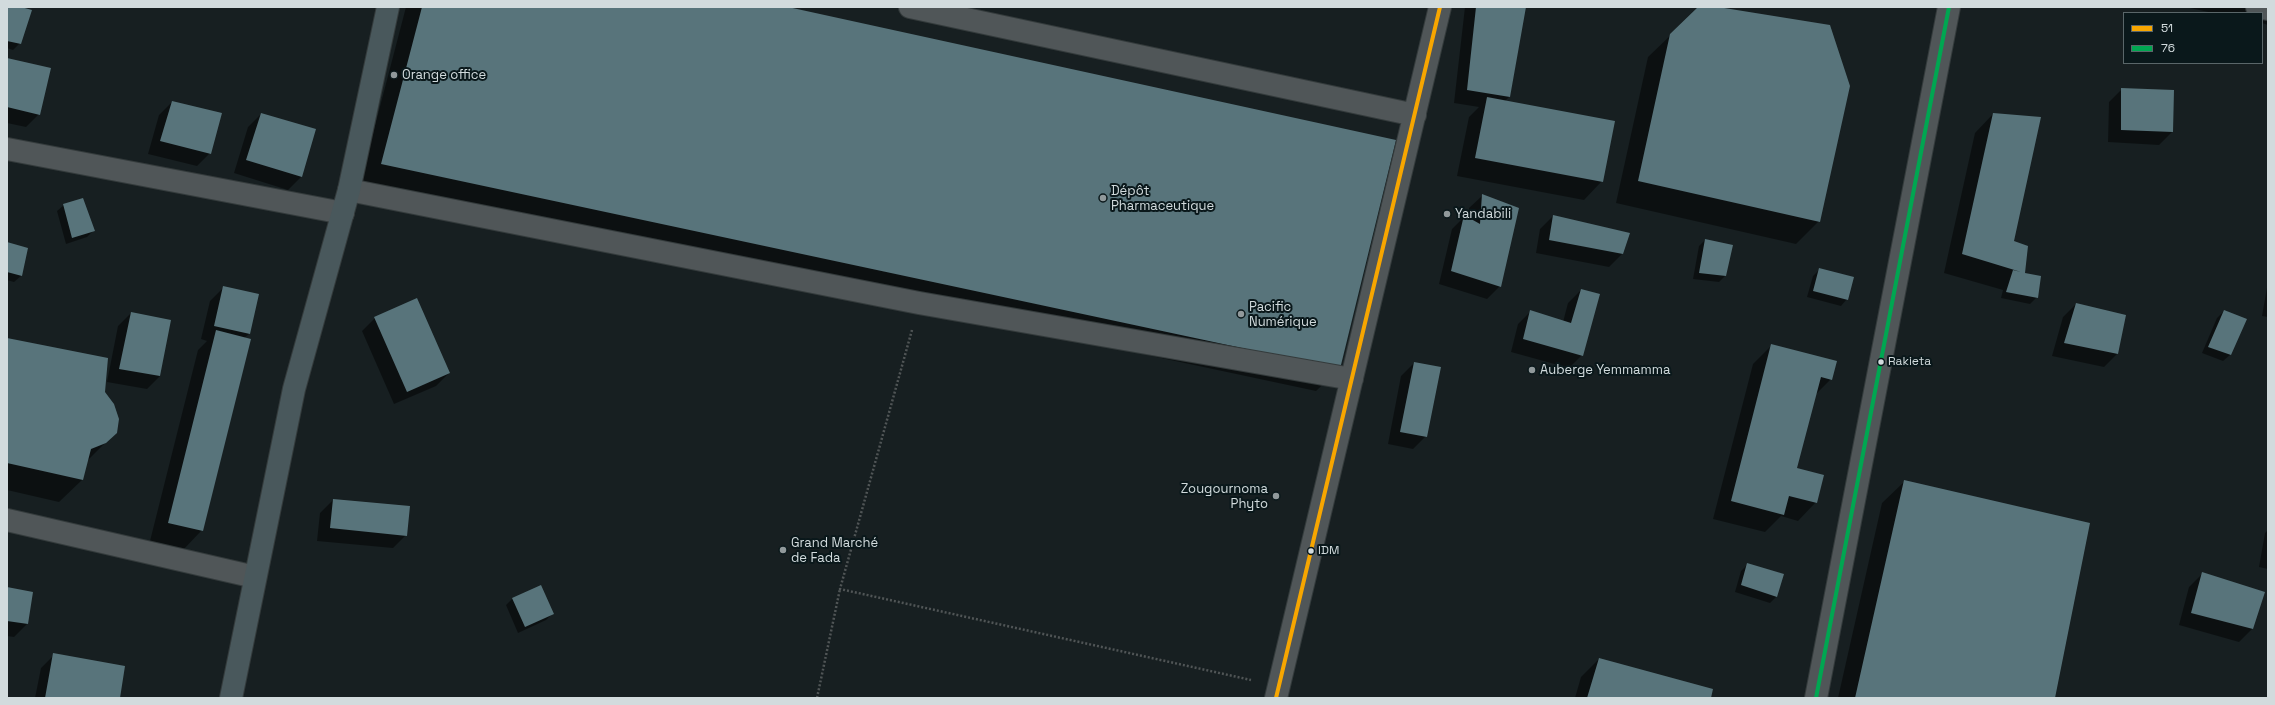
<!DOCTYPE html>
<html>
<head>
<meta charset="utf-8">
<style>
  body { margin:0 }
  #map { position:relative; width:2275px; height:705px; overflow:hidden; background:#171f21; font-family:"Space Grotesk",sans-serif }
  canvas { display:block }
  .frame { position:absolute; inset:0; border:8px solid #d2dbdd; pointer-events:none }
  .legend { position:absolute; left:2123px; top:12px; width:140px; height:52px; box-sizing:border-box; background:#0a181b; border:1px solid #5a6669; margin:0; padding:5px 7px; list-style:none; font-size:12px; color:#d2dbdd }
  .legend li { display:flex; align-items:center; gap:8px; height:20px }
  .legend b { width:20px; border:1px solid #5a6669 }
</style>
</head>
<body>
<div id="map">
<canvas width="2275" height="705"></canvas>
<div class="frame"></div>
<ul class="legend">
<li><b style="height:5px;background:#f7a600"></b>51</li>
<li><b style="height:5px;background:#00a651"></b>76</li>
</ul>
</div>
<script>
const ctx = document.querySelector('canvas').getContext('2d');
ctx.lineJoin = 'round';
function paint(path, color) {
  ctx.fillStyle = color;
  ctx.fill(path, 'evenodd');
}
function toPath(rows) {
  const path = new Path2D();
  for (const r of rows) {
    path.moveTo(r[0], r[1]);
    for (let i = 2; i < r.length; i += 2) path.lineTo(r[i], r[i + 1]);
  }
  return path;
}
function trace(path, color, width, dash) {
  ctx.strokeStyle = color;
  ctx.lineWidth = width;
  ctx.lineCap = dash ? 'butt' : 'round';
  ctx.setLineDash(dash || []);
  ctx.stroke(path);
}
function label(font, color, halo, rows, align = 'center') {
  ctx.font = font + ' "Space Grotesk",sans-serif';
  ctx.lineWidth = 4;
  ctx.setLineDash([]);
  ctx.textBaseline = 'middle';
  ctx.strokeStyle = halo;
  ctx.fillStyle = color;
  for (const [text, x, y, turn = 0] of rows) {
    ctx.save();
    ctx.translate(x, y);
    ctx.rotate((+turn || 0) * Math.PI / 180);
    ctx.textAlign = isNaN(turn) ? turn : align;
    if (halo) ctx.strokeText(text, 0, 0);
    ctx.fillText(text, 0, 0);
    ctx.restore();
  }
}
paint(toPath([
  [7,7,18,7,20,43,13,50,7,48],
  [406,7,784,7,1339,369,1316,391,359,187],
  [1465,7,1525,7,1510,96,1504,102,1602,181,1584,200,1457,176,1469,117,1479,107,1454,103],
  [1700,7,1711,7,1819,221,1796,244,1616,203,1648,57],
  [2185,7,2268,7,2268,25,2262,23,2262,13,2213,13],
  [7,59,39,114,26,127,7,123],
  [2122,89,2172,132,2159,145,2108,142,2109,102],
  [172,102,210,153,197,166,148,154,159,115],
  [261,114,301,177,288,190,234,173,248,127],
  [1993,114,2013,242,2024,274,2037,297,2030,304,2001,298,2003,290,1944,273,1975,133],
  [1482,196,1500,286,1487,299,1439,284,1452,229,1465,216,1469,219,1469,208],
  [64,205,93,231,87,237,66,244,57,211],
  [1553,216,1628,233,1622,254,1609,267,1536,253,1540,229],
  [1705,240,1725,276,1719,282,1693,279,1699,246],
  [7,243,21,276,14,282,7,280],
  [1819,270,1847,299,1841,306,1807,297,1813,276],
  [2268,282,2268,317,2262,316],
  [223,288,249,334,244,338,202,530,184,549,150,541,198,350,207,341,201,339,210,301],
  [1581,290,1582,355,1569,368,1511,352,1518,324,1531,311,1563,322,1568,303],
  [2076,304,2117,354,2104,367,2052,356,2063,317],
  [2224,311,2246,320,2230,355,2223,361,2202,353,2217,318],
  [131,313,160,376,147,389,107,382,118,326],
  [375,318,449,373,436,386,394,404,362,331],
  [7,339,104,392,116,432,87,461,82,480,59,502,7,490],
  [1771,346,1831,379,1816,394,1796,469,1816,502,1798,521,1781,516,1765,532,1713,519,1753,364],
  [1414,363,1426,436,1413,449,1388,444,1401,376],
  [1905,481,2054,698,1838,698,1882,503],
  [333,500,406,535,393,548,317,541,320,513],
  [2268,530,2268,569,2259,567,2265,533],
  [1748,564,1783,574,1776,597,1770,603,1735,592,1741,571],
  [2202,574,2264,592,2252,629,2239,642,2179,625,2189,587],
  [7,588,27,624,14,637,7,636],
  [512,599,553,613,546,620,518,633,506,605],
  [54,655,118,698,35,698,41,668],
  [1599,659,1710,698,1575,698,1581,677]
]), '#0007');
paint(toPath([
  [7,7,21,7,32,10,21,44,7,41],
  [422,7,788,7,1396,140,1340,369,381,164],
  [1476,7,1526,7,1510,97,1467,90],
  [1698,7,1718,7,1830,25,1850,86,1820,222,1638,181,1670,34],
  [7,58,51,68,40,115,7,107],
  [2121,88,2174,90,2173,132,2121,130],
  [1487,97,1615,121,1603,182,1475,158],
  [172,101,222,113,211,154,160,141],
  [261,113,316,129,302,177,246,160],
  [1993,113,2041,117,2014,241,2028,246,2025,273,2041,276,2038,298,2006,292,2013,270,2021,272,1962,254],
  [1482,194,1519,208,1501,287,1451,271,1464,215,1480,224],
  [83,198,95,231,72,238,63,204],
  [1553,215,1630,233,1623,254,1549,240],
  [1705,239,1733,245,1726,276,1699,273],
  [7,242,28,248,22,276,7,272],
  [1819,268,1854,277,1848,300,1813,291],
  [223,286,259,294,250,334,214,326],
  [1581,289,1600,294,1583,356,1523,339,1530,310,1571,323],
  [417,298,450,373,407,392,374,317],
  [2076,303,2126,315,2118,354,2064,343],
  [2224,310,2247,319,2231,355,2208,347],
  [131,312,171,320,160,376,119,369],
  [216,330,251,339,203,531,168,523],
  [7,338,108,358,105,392,114,404,119,419,117,433,106,443,91,449,83,480,7,463],
  [1771,344,1837,361,1832,380,1821,377,1797,468,1824,475,1817,503,1789,496,1784,515,1731,501],
  [1414,362,1441,367,1427,437,1400,432],
  [1904,480,2090,523,2055,698,1855,698],
  [333,499,410,506,407,536,330,528],
  [1747,563,1784,574,1777,597,1741,585],
  [2202,572,2265,592,2253,629,2191,613],
  [541,585,554,614,525,627,512,598],
  [7,587,33,592,28,624,7,621],
  [53,653,125,666,120,698,45,698],
  [1599,658,1713,689,1711,698,1587,698]
]), '#58747b');
const minor = toPath([
  [910,7,1415,115],
  [2257,7,2268,9],
  [7,149,343,213],
  [349,190,919,303,1352,379],
  [7,520,255,577],
  [1276,698,1440,7],
  [1816,698,1949,7]
]);
const major = toPath([
  [231,698,294,389,349,190,388,7]
]);
trace(minor, '#343b3c', 24);
trace(major, '#343b3c', 24);
trace(toPath([
  [912,330,840,589,1251,680],
  [817,698,840,589]
]), '#505556', 2.5, [2, 2]);
trace(minor, '#505658', 22);
trace(major, '#49585c', 22);
trace(toPath([
  [1276,698,1440,7]
]), '#f7a600', 4);
trace(toPath([
  [1816,698,1949,7]
]), '#00a651', 4);
for (const [x, y, r, color] of [
  [394,75,4,"#91999b"],
  [1103,198,4,"#91999b"],
  [1447,214,4,"#91999b"],
  [1241,314,4,"#91999b"],
  [1881,362,3.5,"#d2dbdd"],
  [1532,370,4,"#91999b"],
  [1276,496,4,"#91999b"],
  [783,550,4,"#91999b"],
  [1311,551,3.5,"#d2dbdd"]
]) {
  const dot = new Path2D();
  dot.arc(x, y, r, 0, 2 * Math.PI);
  ctx.fillStyle = color;
  ctx.fill(dot);
  trace(dot, '#0a181b', 1.5);
}
label('12px', '#d2dbdd', '#0a181b', [
  ["Rakieta",1888,362],
  ["IDM",1318,551]
], 'left');
label('13px', '#d2dbdd', '#0a181b', [
  ["Orange office",402,75],
  ["Dépôt",1111,191],
  ["Pharmaceutique",1111,206],
  ["Yandabili",1455,214],
  ["Pacific",1249,307],
  ["Numérique",1249,322],
  ["Auberge Yemmamma",1540,370],
  ["Zougournoma",1268,489,"right"],
  ["Phyto",1268,504,"right"],
  ["Grand Marché",791,543],
  ["de Fada",791,558]
], 'left');
</script>
</body>
</html>
